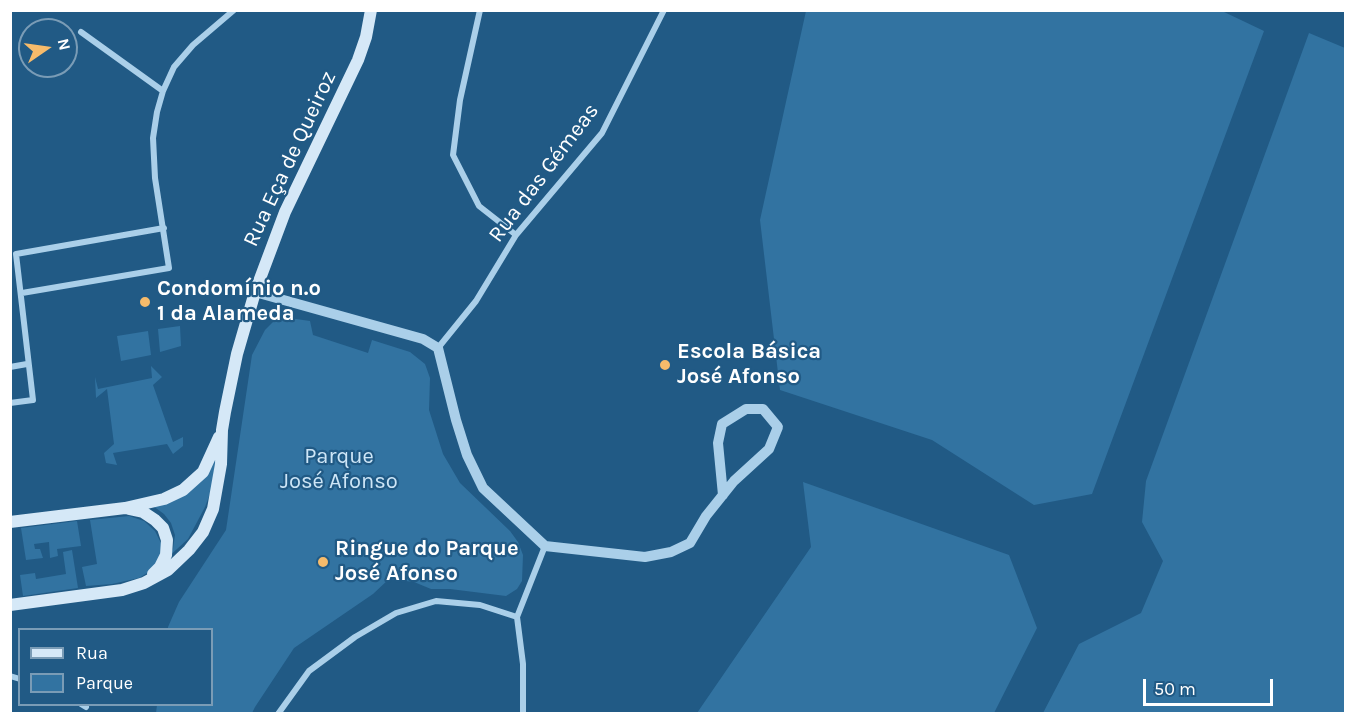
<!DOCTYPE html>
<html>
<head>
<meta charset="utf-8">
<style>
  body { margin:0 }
  #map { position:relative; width:1356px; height:724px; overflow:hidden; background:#215a85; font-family:Karla,sans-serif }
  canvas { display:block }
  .frame { position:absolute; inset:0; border:12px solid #fff; pointer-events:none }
  .legend { position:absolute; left:18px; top:628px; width:195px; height:78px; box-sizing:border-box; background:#215a85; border:2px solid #7a9cb6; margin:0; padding:8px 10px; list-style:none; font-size:18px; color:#fff }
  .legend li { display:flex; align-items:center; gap:12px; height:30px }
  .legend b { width:30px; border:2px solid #7a9cb6 }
  .north { position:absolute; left:18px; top:18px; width:60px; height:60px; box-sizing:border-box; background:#215a85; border:2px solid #7a9cb6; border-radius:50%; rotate:77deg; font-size:16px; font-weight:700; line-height:24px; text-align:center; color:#fff }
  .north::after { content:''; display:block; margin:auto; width:21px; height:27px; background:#f6bb6b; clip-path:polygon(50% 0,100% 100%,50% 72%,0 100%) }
  .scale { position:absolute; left:1143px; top:679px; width:130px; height:27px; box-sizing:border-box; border:3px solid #fff; border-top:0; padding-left:8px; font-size:18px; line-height:21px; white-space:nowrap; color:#fff; -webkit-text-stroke:4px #215a85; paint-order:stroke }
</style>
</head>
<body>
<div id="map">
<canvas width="1356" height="724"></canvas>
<div class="frame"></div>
<ul class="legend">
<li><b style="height:8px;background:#d5e8f7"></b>Rua</li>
<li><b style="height:16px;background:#3273a1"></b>Parque</li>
</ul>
<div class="north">N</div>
<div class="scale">50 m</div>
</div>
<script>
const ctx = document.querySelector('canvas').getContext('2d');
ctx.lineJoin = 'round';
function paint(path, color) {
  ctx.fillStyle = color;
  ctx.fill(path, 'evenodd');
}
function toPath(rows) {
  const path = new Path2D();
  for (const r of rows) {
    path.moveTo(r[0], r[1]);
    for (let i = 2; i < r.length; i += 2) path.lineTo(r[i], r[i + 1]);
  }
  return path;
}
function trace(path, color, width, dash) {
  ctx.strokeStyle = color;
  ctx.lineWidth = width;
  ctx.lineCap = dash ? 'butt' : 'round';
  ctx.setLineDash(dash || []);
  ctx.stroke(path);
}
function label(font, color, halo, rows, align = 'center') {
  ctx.font = font + ' Karla,sans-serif';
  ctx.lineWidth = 4.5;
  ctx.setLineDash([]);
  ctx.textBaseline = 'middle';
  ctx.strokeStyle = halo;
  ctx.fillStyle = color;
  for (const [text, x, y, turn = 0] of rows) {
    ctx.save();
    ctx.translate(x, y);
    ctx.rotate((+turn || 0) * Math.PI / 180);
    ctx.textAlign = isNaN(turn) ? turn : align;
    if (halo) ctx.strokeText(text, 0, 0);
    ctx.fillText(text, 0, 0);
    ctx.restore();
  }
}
paint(toPath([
  [806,11,1222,11,1264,31,1092,494,1034,505,932,440,780,390,760,220],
  [1309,33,1345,48,1345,713,1043,713,1079,644,1141,613,1163,561,1142,522,1146,481],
  [289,318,310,321,313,335,368,353,372,340,410,352,425,364,430,378,429,410,443,454,460,483,510,531,518,542,523,555,522,581,517,589,506,596,450,589,431,589,414,582,389,579,373,594,294,648,255,707,252,713,156,713,157,705,212,704,212,630,168,629,168,627,179,602,226,530,252,355,265,330,273,322],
  [180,326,181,346,160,352,158,329],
  [148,331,151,355,121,361,117,336],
  [151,366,162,377,153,385,173,442,183,437,183,446,173,454,167,444,113,453,117,465,106,463,104,453,114,444,107,389,96,398,95,377,98,389,152,378],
  [218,445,211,491,205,507,188,539,166,559,173,549,175,535,171,523,164,514,149,503,188,488],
  [803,482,1009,555,1037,628,994,713,697,713,811,547],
  [129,516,144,521,155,531,161,543,161,554,152,570,139,578,112,584,86,586,82,567,97,564,90,520],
  [77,521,81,546,57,549,58,556,50,558,49,542,34,544,35,549,40,549,43,558,26,560,21,528],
  [72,550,78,588,23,596,20,575,35,573,36,579,66,574,63,552]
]), '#3273a1');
trace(toPath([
  [480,10,460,100,453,155,479,206,516,235],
  [81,32,163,91],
  [22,293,169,268,155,178,153,138,157,112,163,91,174,67,193,45,234,10],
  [438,348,476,301,516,235,602,133,664,10],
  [10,367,27,364],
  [10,403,33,400,16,254,164,228],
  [10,676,20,679],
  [81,704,86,707],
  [278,714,309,671,355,637,396,613,436,601,480,605,517,617],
  [523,714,523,664,517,617,545,546]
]), '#aacfe9', 6);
trace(toPath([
  [255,292,423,339,438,348,456,420,467,455,483,488,545,546,645,557,671,552,690,543,706,516,734,481,769,449,778,427,763,409,746,409,722,424,718,443,723,495]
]), '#aacfe9', 10);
trace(toPath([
  [129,509,143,512,155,520,163,528,167,540,166,555,160,567,153,574],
  [10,522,125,508,164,499,183,490,203,472,219,437],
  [10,605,122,590,144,583,168,570,189,550,203,532,213,509,221,464,222,430,225,412,237,354,255,292,285,212,358,60,366,37,371,10]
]), '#d5e8f7', 12);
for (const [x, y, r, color] of [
  [145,302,6,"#f6bb6b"],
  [665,365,6,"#f6bb6b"],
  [323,562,6,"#f6bb6b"]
]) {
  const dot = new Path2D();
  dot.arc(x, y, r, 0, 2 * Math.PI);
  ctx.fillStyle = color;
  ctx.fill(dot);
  trace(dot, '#215a85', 2);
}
label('22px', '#fff', '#215a85', [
  ["Rua Eça de Queiroz",290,159,-65],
  ["Rua das Gémeas",544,173,-53]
]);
label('bold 22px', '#fff', '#215a85', [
  ["Condomínio n.º",157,289],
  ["1 da Alameda",157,314],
  ["Escola Básica",677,352],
  ["José Afonso",677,377],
  ["Ringue do Parque",335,549],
  ["José Afonso",335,574]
], 'left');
label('22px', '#cee6f7', '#215a85', [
  ["Parque",339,457],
  ["José Afonso",339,482]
]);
</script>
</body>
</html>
